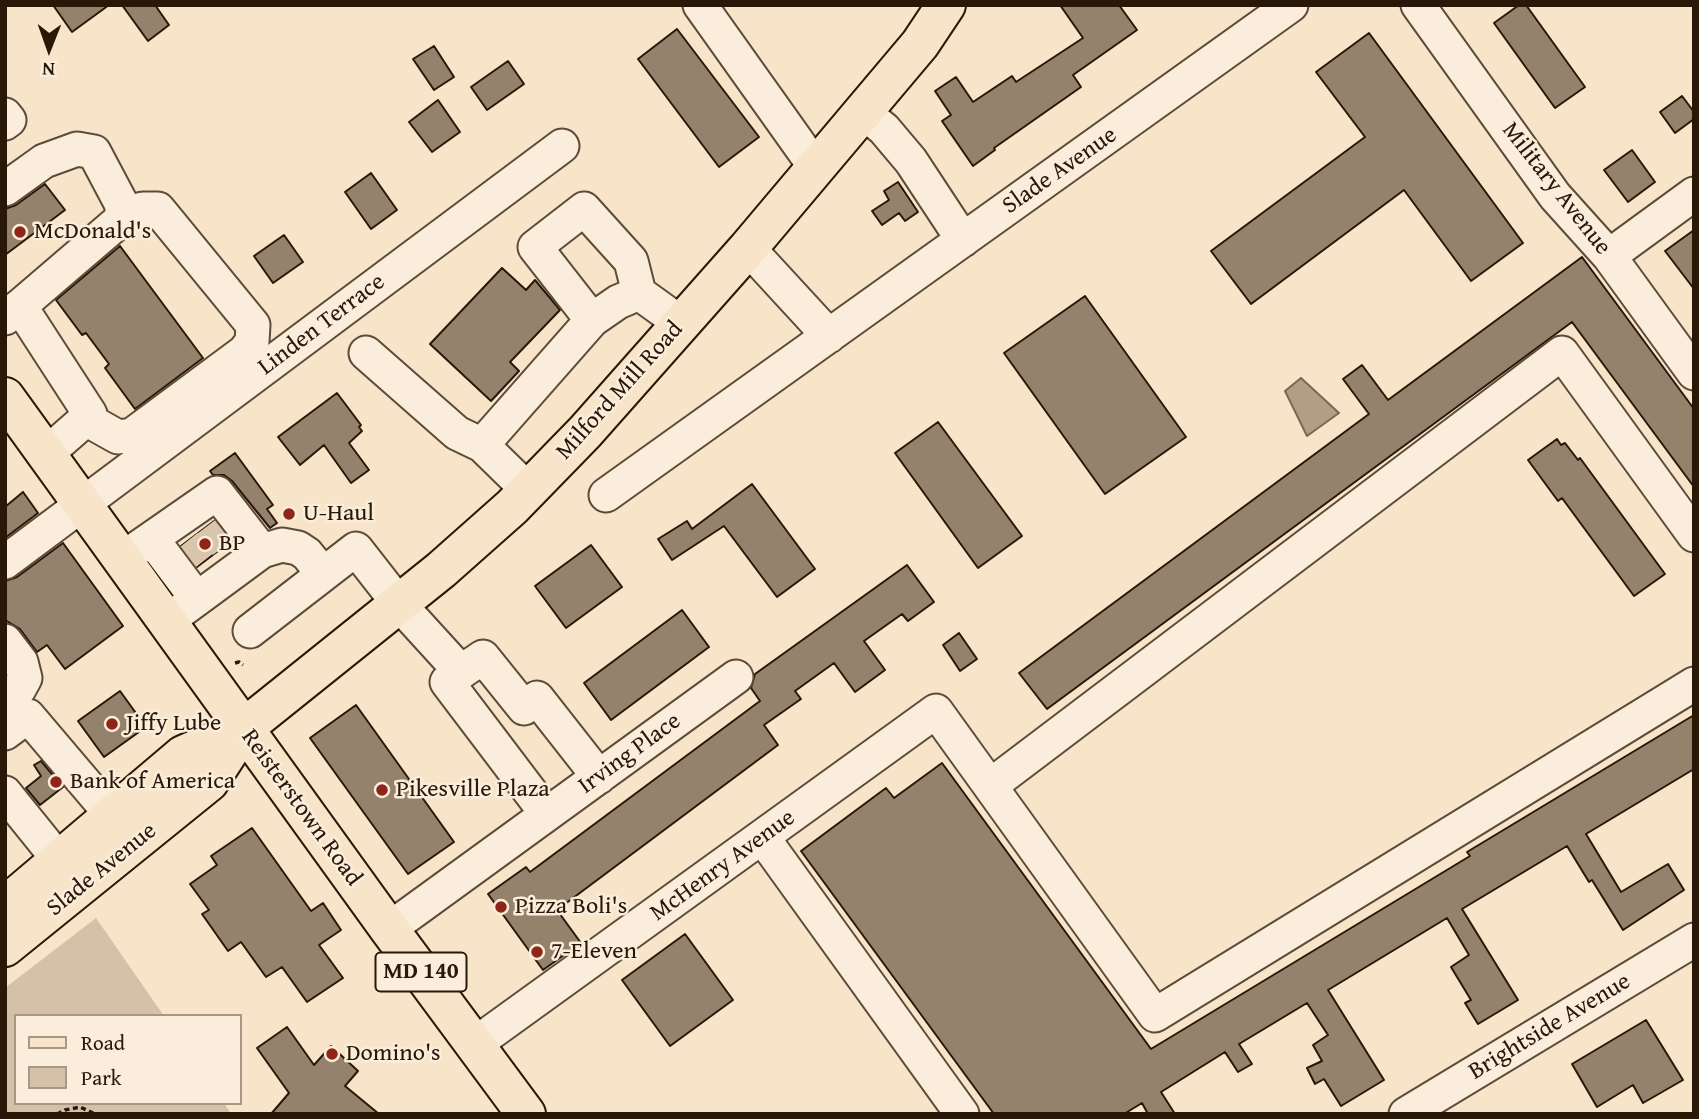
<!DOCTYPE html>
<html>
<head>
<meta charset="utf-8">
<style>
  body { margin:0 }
  #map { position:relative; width:1699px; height:1119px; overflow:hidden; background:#f8e4c8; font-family:"Gentium Book Plus",serif }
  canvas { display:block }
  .frame { position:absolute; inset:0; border:7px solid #291708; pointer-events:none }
  .legend { position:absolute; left:14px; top:1014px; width:228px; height:91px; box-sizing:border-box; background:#faeddb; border:2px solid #a69787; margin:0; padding:9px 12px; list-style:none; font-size:21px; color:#291708 }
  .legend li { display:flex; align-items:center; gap:14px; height:35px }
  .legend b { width:35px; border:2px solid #a69787 }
  .north { position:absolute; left:14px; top:14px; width:70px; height:70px; -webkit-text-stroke:5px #faeddb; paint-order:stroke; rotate:181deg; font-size:19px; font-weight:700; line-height:28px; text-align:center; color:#291708 }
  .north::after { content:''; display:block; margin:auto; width:24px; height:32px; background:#291708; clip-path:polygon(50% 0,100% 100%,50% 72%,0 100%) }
</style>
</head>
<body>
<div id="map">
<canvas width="1699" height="1119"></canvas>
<div class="frame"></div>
<ul class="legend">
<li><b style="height:9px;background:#f8e4c8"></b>Road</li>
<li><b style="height:19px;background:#d5c1a7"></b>Park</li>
</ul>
<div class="north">N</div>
</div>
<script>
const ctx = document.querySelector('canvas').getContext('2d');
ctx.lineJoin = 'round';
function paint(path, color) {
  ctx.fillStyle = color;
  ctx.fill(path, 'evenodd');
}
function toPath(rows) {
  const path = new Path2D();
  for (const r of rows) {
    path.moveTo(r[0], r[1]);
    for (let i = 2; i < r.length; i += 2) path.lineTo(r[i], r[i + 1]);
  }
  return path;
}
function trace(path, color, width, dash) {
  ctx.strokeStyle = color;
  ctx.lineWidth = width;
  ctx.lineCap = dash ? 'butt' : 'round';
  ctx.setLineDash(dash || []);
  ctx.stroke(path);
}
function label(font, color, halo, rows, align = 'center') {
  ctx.font = font + ' "Gentium Book Plus",serif';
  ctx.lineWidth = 5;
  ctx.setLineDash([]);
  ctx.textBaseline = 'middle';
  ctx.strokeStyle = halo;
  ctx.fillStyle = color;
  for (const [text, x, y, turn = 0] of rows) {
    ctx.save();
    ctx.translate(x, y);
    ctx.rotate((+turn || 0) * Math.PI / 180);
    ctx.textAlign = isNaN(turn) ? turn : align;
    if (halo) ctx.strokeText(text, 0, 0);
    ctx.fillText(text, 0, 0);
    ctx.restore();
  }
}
paint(toPath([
  [96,918,164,1016,16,1016,16,1103,224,1103,231,1114,5,1114,5,988]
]), '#d5c1a7');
const water = toPath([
  [1301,378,1339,413,1307,436,1285,391,1301,378]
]);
paint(water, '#b29e87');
trace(water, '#7b6854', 2);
const building = toPath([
  [53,5,109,5,72,32,53,5],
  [122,5,155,5,169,25,148,41,122,5],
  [1060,5,1119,5,1137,30,1073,75,1081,87,994,148,995,150,973,166,942,121,951,115,935,91,956,77,973,102,1012,76,1016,82,1083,38,1060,5],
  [1519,5,1526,5,1585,87,1555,108,1494,23,1519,5],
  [677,29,759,137,719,167,638,59,677,29],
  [1369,33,1523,243,1471,281,1404,190,1251,304,1211,251,1365,137,1316,72,1369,33],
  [434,46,454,77,434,90,413,59,434,46],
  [508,61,524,84,487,110,471,87,508,61],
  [1682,96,1694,112,1694,119,1675,133,1660,112,1682,96],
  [438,100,460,132,432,152,409,122,438,100],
  [1632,150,1655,182,1628,202,1604,170,1632,150],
  [371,173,397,210,371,229,345,192,371,173],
  [898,182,918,212,905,221,899,213,882,225,872,211,889,200,884,191,898,182],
  [45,184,65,210,5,255,5,209,16,205,45,184],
  [1694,230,1694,289,1665,251,1694,230],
  [284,235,303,262,273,283,254,256,284,235],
  [120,246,203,358,135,409,105,368,109,364,86,333,82,335,56,300,120,246],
  [1582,257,1694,409,1694,487,1572,322,1047,709,1019,673,1369,414,1343,379,1362,365,1388,400,1582,257],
  [502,268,526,290,535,280,560,310,510,362,519,371,491,401,430,344,502,268],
  [1085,296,1186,437,1105,494,1004,353,1085,296],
  [337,393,361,425,359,427,362,431,349,443,369,470,351,483,324,445,300,465,278,437,337,393],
  [938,422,1022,536,978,568,895,453,938,422],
  [1557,439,1561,445,1565,443,1578,460,1580,458,1665,574,1634,596,1562,498,1558,501,1528,460,1557,439],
  [235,453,273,505,267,509,277,523,270,528,232,481,224,475,213,475,210,471,235,453],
  [752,484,815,569,777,597,724,526,672,560,658,539,687,521,692,529,752,484],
  [23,492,38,513,5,538,5,507,23,492],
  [214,521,230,542,197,567,181,546,214,521],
  [63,543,123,626,65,669,47,645,37,652,20,629,5,620,5,581,17,577,63,543],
  [591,545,622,587,566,628,535,586,591,545],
  [907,565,934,602,908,621,902,614,864,641,885,670,855,692,834,663,795,691,801,699,764,725,778,745,557,910,581,943,543,970,488,894,526,867,530,872,760,701,751,688,755,674,907,565],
  [682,610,709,647,611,720,584,683,682,610],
  [959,633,977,659,960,671,943,645,959,633],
  [120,691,146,727,104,757,78,721,120,691],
  [356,705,454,842,408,874,310,738,356,705],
  [1694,715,1694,769,1586,834,1621,892,1668,864,1684,890,1623,930,1592,880,1589,882,1567,846,1462,909,1518,1000,1478,1024,1465,1003,1471,1000,1451,967,1469,955,1447,918,1328,990,1384,1080,1341,1106,1324,1079,1315,1084,1307,1068,1322,1061,1313,1045,1328,1035,1307,1003,1239,1044,1252,1064,1238,1072,1225,1052,1161,1092,1175,1114,1148,1114,1142,1103,1124,1114,994,1114,801,851,886,788,894,798,942,763,1151,1049,1470,856,1467,852,1694,715],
  [41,761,63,787,40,805,26,788,41,776,34,765,41,761],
  [252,828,311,911,323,903,341,930,319,945,343,978,307,1002,282,967,266,977,241,942,228,951,202,914,209,910,190,884,217,865,211,856,252,828],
  [685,934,733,1000,670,1046,622,980,685,934],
  [1646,1020,1683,1080,1643,1103,1633,1085,1597,1107,1572,1064,1646,1020],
  [287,1027,314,1065,331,1046,358,1071,345,1086,379,1114,271,1114,289,1093,257,1048,287,1027]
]);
paint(building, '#95826c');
trace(building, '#291708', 2);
trace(toPath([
  [210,524,226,545],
  [185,543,201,563]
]), '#d9c5ab', 33, [33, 17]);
const minor = toPath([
  [700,5,816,168],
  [1418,5,1555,196,1609,256,1694,373],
  [863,112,884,129,911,161,963,240],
  [5,115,9,120,5,123],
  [5,189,44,161,77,149,94,152,121,203,123,214,118,222,20,306],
  [748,248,829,336],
  [1609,256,1694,194],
  [5,318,20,306,90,414,86,419,46,454],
  [592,320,535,247,584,209,631,261,639,293],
  [366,353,457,433,482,445],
  [86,419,118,437,132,435,244,352,252,342,253,325,158,209,143,209,123,214],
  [528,490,482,445,592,320,618,302,639,293,682,324],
  [606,495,1291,5],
  [152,539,197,599],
  [262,551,282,545,298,548,307,554,323,574],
  [122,559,217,493,262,551,167,621],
  [5,562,562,146],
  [250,631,356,549,399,604,461,672],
  [5,641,21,662,25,678,19,689,5,699],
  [5,733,28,716,112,815],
  [990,786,1562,353,1694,535],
  [5,793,59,860],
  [547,814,447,682,461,672,483,657,524,708,537,698,599,777],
  [763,838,962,1114],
  [389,929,736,677],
  [475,1044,936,711,1155,1015,1694,684],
  [1406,1114,1694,940]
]);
const major = toPath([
  [5,397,389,929,526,1114],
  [5,906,183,755,244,728,441,570,512,507,585,432,748,248,920,44,946,5],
  [5,947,209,782,244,728]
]);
trace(minor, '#5d4a38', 37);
trace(major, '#291708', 42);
trace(toPath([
  [235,663,239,662,243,665],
  [57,1114,65,1110,80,1107,95,1114]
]), '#291708', 3.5, [5, 3.5]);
trace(minor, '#faeddb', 33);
trace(major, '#f8e4c8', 38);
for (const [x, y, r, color] of [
  [20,232,7,"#8f2418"],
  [289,514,7,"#8f2418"],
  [205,544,7,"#8f2418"],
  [112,724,7,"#8f2418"],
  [56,782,7,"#8f2418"],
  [382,790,7,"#8f2418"],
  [501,907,7,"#8f2418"],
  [537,952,7,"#8f2418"],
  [332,1054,7,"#8f2418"]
]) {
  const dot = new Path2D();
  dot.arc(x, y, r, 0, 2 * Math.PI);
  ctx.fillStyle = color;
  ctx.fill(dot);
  trace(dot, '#faeddb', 2.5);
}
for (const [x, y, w] of [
  [421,972,91]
]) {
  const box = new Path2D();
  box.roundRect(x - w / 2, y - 19.5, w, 39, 5);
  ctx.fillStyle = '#faeddb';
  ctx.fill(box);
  trace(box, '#291708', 2);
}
label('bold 23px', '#291708', null, [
  ["MD 140",421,972]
]);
label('24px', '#291708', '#faeddb', [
  ["Slade Avenue",1060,171,-35],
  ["Military Avenue",1556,189,52],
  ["Linden Terrace",322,325,-37],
  ["Milford Mill Road",620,391,-48],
  ["Irving Place",630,754,-36],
  ["Reisterstown Road",301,808,54],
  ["McHenry Avenue",723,866,-36],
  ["Slade Avenue",102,870,-39],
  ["Brightside Avenue",1550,1027,-31]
]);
label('24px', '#291708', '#faeddb', [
  ["McDonald's",34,232],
  ["U-Haul",303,514],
  ["BP",219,544],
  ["Jiffy Lube",126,724],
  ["Bank of America",70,782],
  ["Pikesville Plaza",396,790],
  ["Pizza Boli's",515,907],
  ["7-Eleven",551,952],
  ["Domino's",346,1054]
], 'left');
</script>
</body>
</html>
